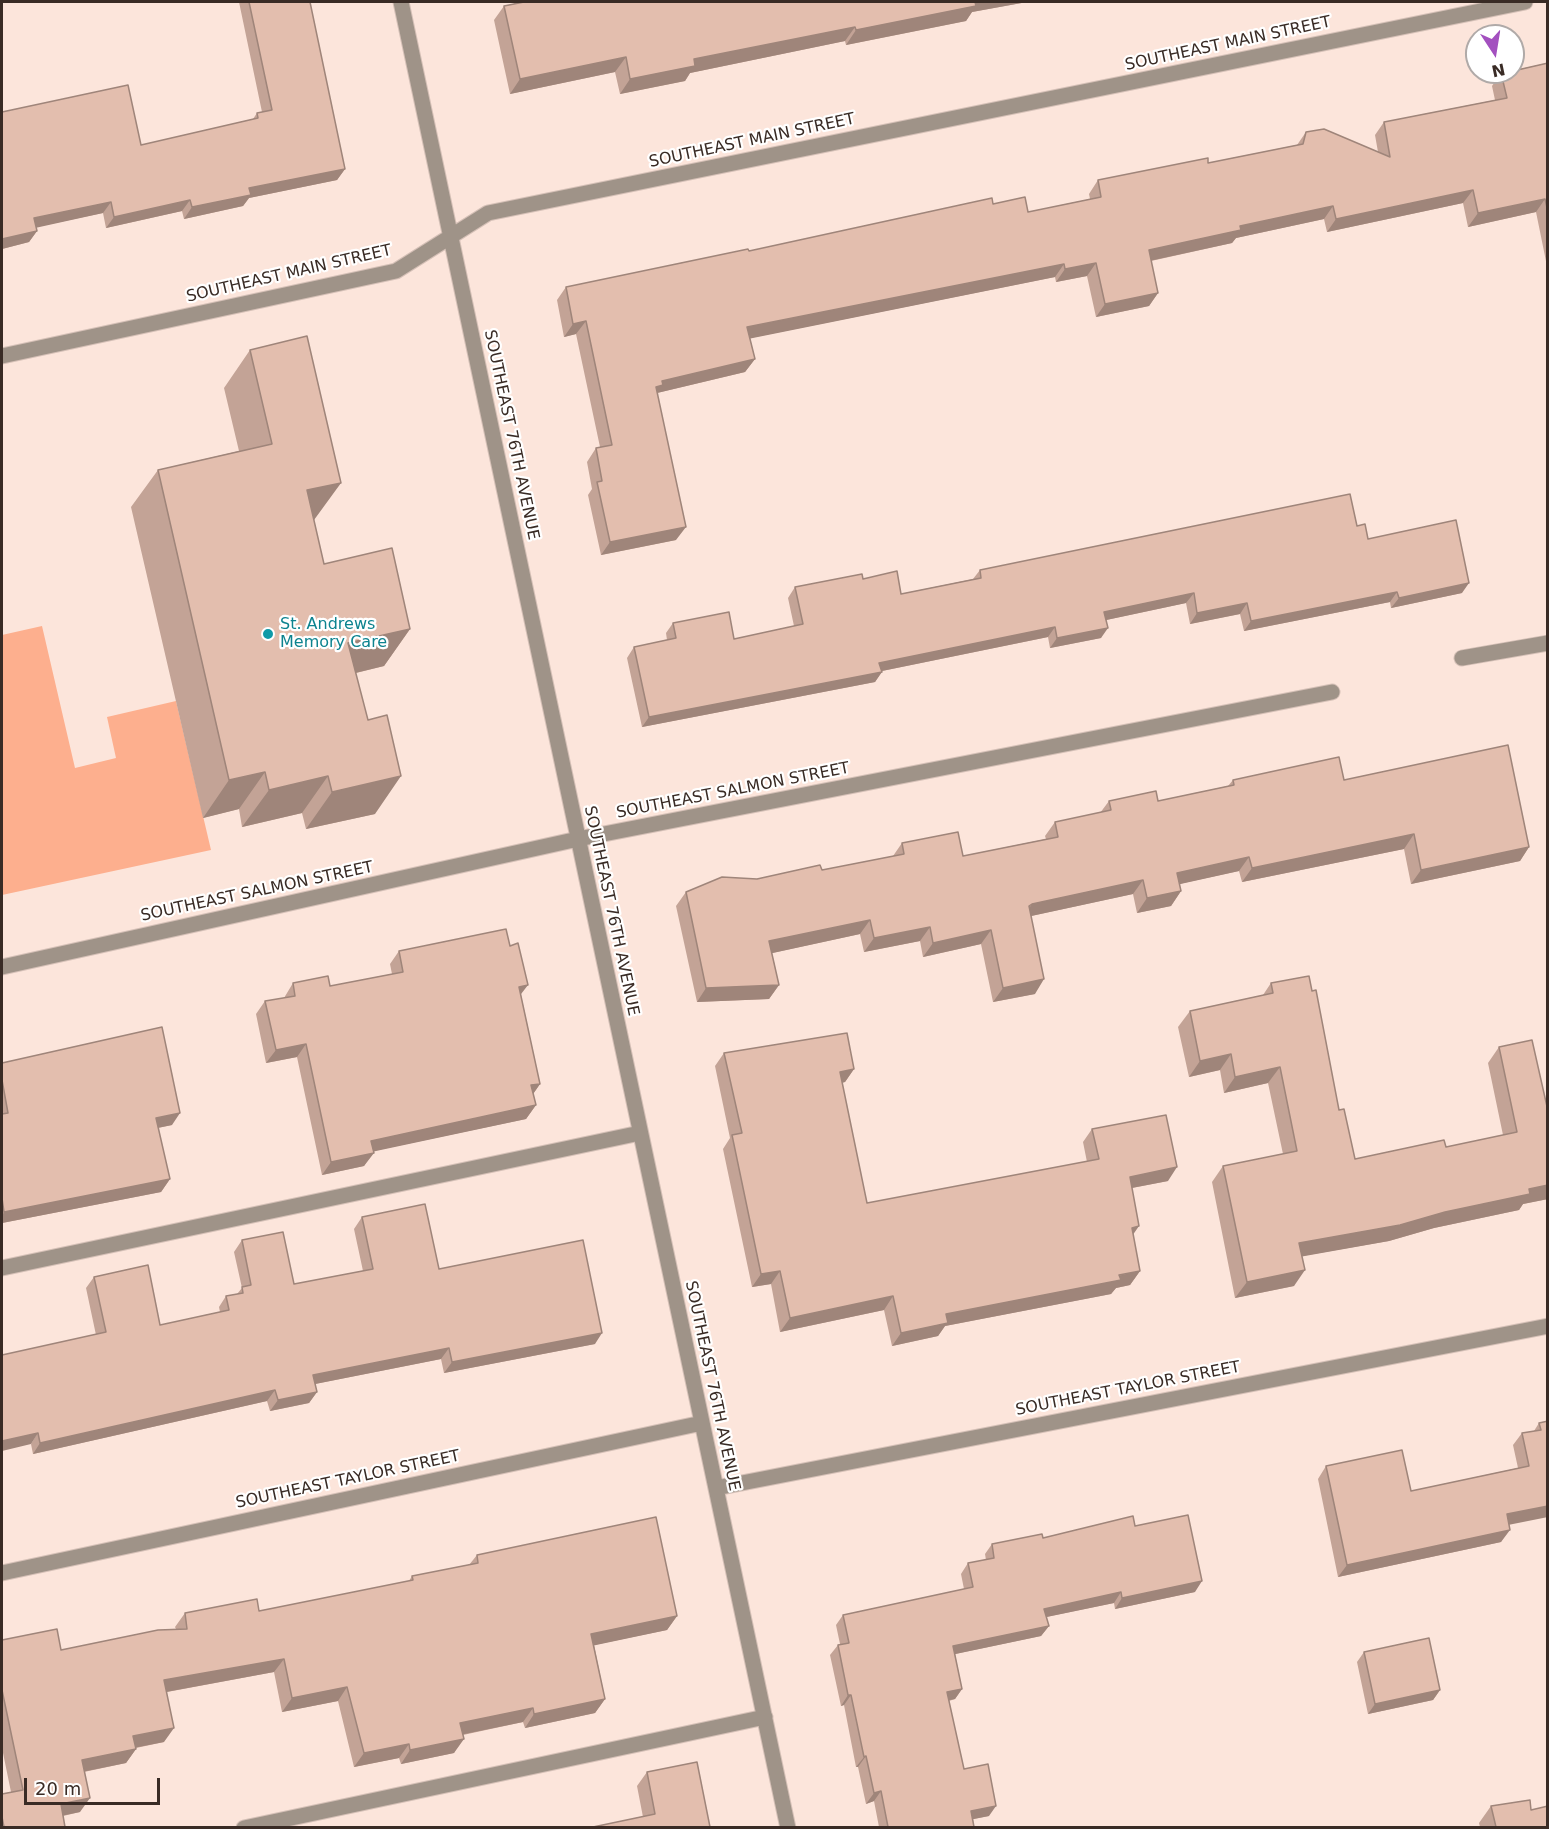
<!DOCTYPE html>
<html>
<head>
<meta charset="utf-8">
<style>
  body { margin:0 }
  #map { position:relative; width:1549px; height:1829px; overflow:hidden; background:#fce5db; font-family:"DejaVu Sans",sans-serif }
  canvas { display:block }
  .frame { position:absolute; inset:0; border:3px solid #392b25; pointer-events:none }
  .north { position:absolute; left:1465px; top:24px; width:60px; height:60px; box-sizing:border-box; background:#fff; border:2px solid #b0aaa8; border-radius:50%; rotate:168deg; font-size:16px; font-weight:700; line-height:24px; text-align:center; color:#392b25 }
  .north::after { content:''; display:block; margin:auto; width:21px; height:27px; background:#a350bf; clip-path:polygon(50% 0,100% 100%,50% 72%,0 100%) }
  .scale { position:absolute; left:24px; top:1778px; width:136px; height:27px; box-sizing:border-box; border:3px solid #392b25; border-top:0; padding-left:8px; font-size:18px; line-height:21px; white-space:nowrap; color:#392b25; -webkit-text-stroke:4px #fff; paint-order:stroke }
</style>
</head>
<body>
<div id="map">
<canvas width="1549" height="1829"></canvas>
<div class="frame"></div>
<div class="north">N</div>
<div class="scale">20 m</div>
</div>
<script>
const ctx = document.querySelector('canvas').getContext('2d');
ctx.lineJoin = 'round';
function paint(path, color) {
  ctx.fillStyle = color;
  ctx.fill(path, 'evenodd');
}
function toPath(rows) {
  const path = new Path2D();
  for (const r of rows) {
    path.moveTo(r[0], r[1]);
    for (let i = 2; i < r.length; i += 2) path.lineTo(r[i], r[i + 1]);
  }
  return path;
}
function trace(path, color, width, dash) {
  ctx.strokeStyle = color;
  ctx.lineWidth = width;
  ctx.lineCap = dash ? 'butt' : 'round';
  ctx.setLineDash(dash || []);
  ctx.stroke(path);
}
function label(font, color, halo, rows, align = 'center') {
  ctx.font = font + ' "DejaVu Sans",sans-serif';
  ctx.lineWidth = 4.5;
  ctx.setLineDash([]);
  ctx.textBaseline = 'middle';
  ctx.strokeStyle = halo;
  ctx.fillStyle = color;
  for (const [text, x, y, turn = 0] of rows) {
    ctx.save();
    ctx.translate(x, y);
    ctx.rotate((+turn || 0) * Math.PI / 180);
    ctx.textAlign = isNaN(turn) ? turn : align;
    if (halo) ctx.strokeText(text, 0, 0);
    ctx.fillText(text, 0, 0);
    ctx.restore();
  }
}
paint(toPath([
  [42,626,75,768,116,758,107,717,176,701,211,850,2,895,2,635]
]), '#fdaf8e');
const minor = toPath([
  [401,2,788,1828],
  [2,356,396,271,488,213,1525,2],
  [1462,658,1548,643],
  [2,967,578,839,1332,692],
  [2,1268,640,1133],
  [716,1488,1548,1326],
  [2,1573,702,1423],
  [244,1828,765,1717]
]);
trace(minor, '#d5c0b7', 17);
trace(minor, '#9f9388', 15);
paint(toPath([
  [239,2,310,2,345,169,337,180,249,198,243,206,184,219,182,211,106,228,103,213,36,227,37,231,29,242,2,249,141,145,253,119,257,113,262,112],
  [513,2,1027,2,972,12,966,21,846,45,845,41,690,73,685,81,620,94,615,72,510,94,494,20,504,6,514,4],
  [1548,63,1548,271,1536,212,1468,227,1463,203,1327,232,1324,219,1236,238,1232,243,1151,261,1158,293,1149,306,1096,317,1087,276,1056,282,1055,277,750,338,755,359,745,372,657,393,676,540,601,555,588,495,592,489,587,462,596,448,600,447,576,334,564,337,557,300,566,287,993,204,1028,212,1090,199,1089,194,1098,180,1208,163,1297,145,1306,132,1378,152,1375,135,1384,122,1495,100,1492,86,1501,73],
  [250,350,314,520,324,564,410,629,384,666,356,673,375,814,306,829,302,813,242,827,239,809,203,818,131,507,158,470,239,451,224,388],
  [1357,526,1368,539,1462,593,1391,608,1390,602,1244,631,1240,614,1190,624,1186,603,1106,620,1101,638,1050,648,1048,637,882,671,875,682,642,727,627,658,634,647,667,640,666,633,673,623,734,639,794,626,788,598,795,587,863,579,901,594,973,579,980,570],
  [1233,780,1344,780,1529,847,1520,861,1411,884,1404,849,1242,882,1239,871,1179,884,1181,891,1171,906,1137,913,1133,894,1031,916,1035,994,993,1002,981,944,923,957,920,941,864,952,860,934,772,953,779,985,769,999,697,1002,676,906,686,892,757,879,822,870,893,856,902,843,963,856,1046,839,1045,836,1055,822,1100,813,1109,801,1158,801,1228,786],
  [399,951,521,995,540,1084,533,1094,536,1105,526,1119,373,1151,364,1166,322,1175,297,1057,266,1063,256,1014,265,1001,284,998,293,983,330,986,392,974,390,964],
  [1271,983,1339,1110,1355,1159,1446,1147,1503,1135,1488,1063,1499,1047,1548,1111,1548,1199,1523,1204,1519,1210,1434,1228,1389,1241,1302,1256,1294,1286,1235,1298,1212,1182,1223,1166,1283,1154,1268,1083,1224,1093,1220,1070,1189,1077,1178,1027,1190,1011,1263,995],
  [724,1053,854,1069,845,1082,842,1083,867,1203,1087,1162,1083,1142,1092,1129,1168,1181,1132,1188,1133,1235,1140,1271,1130,1285,1116,1288,1111,1294,945,1326,938,1336,892,1346,884,1310,780,1332,771,1284,752,1287,723,1149,730,1138,715,1066],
  [2,1063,172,1125,158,1128,170,1179,161,1192,2,1223],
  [362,1217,439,1269,595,1344,444,1373,441,1359,315,1384,317,1392,309,1403,270,1411,267,1401,33,1454,31,1444,96,1335,86,1288,94,1277,160,1325,220,1312,219,1307,226,1296,237,1294,242,1288,234,1252,242,1240,294,1284,363,1271,354,1229],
  [1548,1421,1509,1525,1501,1542,1338,1577,1318,1479,1326,1466,1411,1491,1518,1468,1513,1445,1522,1433,1534,1431,1539,1423],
  [1135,1526,1195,1592,1115,1609,1114,1603,1046,1617,1049,1626,1041,1636,955,1654,962,1689,955,1699,949,1701,964,1769,989,1816,973,1819,974,1827,879,1827,874,1801,866,1804,858,1767,856,1767,844,1705,841,1706,830,1655,838,1645,840,1644,836,1625,843,1615,964,1589,961,1574,968,1563,986,1560,985,1554,992,1544],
  [477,1555,677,1616,667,1630,594,1645,605,1699,595,1713,525,1728,523,1722,463,1735,454,1753,401,1764,399,1758,354,1767,338,1701,282,1712,274,1672,167,1692,164,1742,136,1748,136,1749,126,1763,84,1772,80,1812,63,1816,65,1827,2,1827,2,1794,11,1792,2,1748,2,1640,61,1650,176,1629,175,1627,185,1613,259,1611,409,1581,412,1576,469,1565],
  [1364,1652,1440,1690,1433,1700,1368,1714,1357,1662],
  [647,1772,710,1827,643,1817,637,1786],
  [1491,1806,1531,1810,1548,1827,1480,1827,1479,1823]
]), '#c3a396');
paint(toPath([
  [973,2,1027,2,972,12,966,21,846,45,856,30],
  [855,27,845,41,690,73,685,81,620,94,630,79,694,59],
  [626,57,615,72,510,94,520,79],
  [345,169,337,180,249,198,243,206,184,219,192,207,249,188],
  [1473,190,1463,203,1327,232,1336,219],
  [1545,199,1536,212,1468,227,1478,213],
  [190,200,182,211,106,228,114,217],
  [111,202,103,213,26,230,34,218],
  [1333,206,1324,219,1236,238,1232,243,1140,263,1149,250,1240,226],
  [37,231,29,242,2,249,2,239],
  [1096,263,1087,276,1056,282,1065,269],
  [1064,264,1055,277,738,341,747,327],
  [1158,293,1149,306,1096,317,1105,304],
  [586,321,576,334,564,337,573,324],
  [755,359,745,372,657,393,656,387,662,381],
  [341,483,314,520,280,527,307,490],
  [686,527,676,540,601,555,610,542],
  [1469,583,1462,593,1391,608,1399,598],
  [1397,592,1390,602,1244,631,1251,621],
  [1194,593,1186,603,1097,622,1104,612],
  [1247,603,1240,614,1190,624,1197,613],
  [1055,627,1048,637,872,673,879,663],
  [1108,628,1101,638,1050,648,1057,638],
  [410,629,384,666,322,681,348,643],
  [882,672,875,682,642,727,649,717],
  [265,772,239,809,203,818,229,780],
  [328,776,302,813,242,827,269,790],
  [401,776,375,814,306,829,332,792],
  [1414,834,1404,849,1242,882,1252,868],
  [1529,847,1520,861,1411,884,1421,870],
  [1249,857,1239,871,1167,887,1177,873],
  [1143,880,1133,894,1022,918,1032,904],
  [1181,891,1171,906,1137,913,1147,898],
  [870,920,860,934,759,956,769,941],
  [930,927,920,941,864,952,874,938],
  [991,930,981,944,923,957,933,943],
  [1044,979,1035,994,993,1002,1003,988],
  [528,985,518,998,519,987],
  [779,985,769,999,697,1002,706,988],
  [306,1044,297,1057,266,1063,276,1050],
  [1231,1054,1220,1070,1189,1077,1200,1061],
  [1280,1067,1268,1083,1224,1093,1235,1077],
  [854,1069,845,1082,830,1085,840,1072],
  [540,1084,531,1097,531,1085],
  [536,1105,526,1119,362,1154,371,1141],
  [180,1113,172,1125,147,1130,156,1118],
  [374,1153,364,1166,322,1175,331,1162],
  [1177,1167,1168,1181,1121,1190,1130,1177],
  [170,1179,161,1192,2,1223,2,1216,4,1212],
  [1548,1185,1548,1199,1523,1204,1519,1210,1434,1228,1389,1241,1288,1259,1299,1243,1445,1212,1529,1189],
  [1139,1226,1130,1239,1132,1228],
  [1305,1270,1294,1286,1235,1298,1247,1282],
  [780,1271,771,1284,752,1287,761,1274],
  [1140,1271,1130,1285,1116,1288,1111,1294,945,1326,938,1336,892,1346,901,1333,946,1314],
  [893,1296,884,1310,780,1332,790,1318],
  [602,1333,595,1344,444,1373,452,1362],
  [449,1348,441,1359,305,1386,313,1375],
  [275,1390,267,1401,33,1454,40,1443],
  [317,1392,309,1403,270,1411,278,1400],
  [38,1433,31,1444,2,1451,2,1441],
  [1548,1506,1548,1517,1498,1527,1507,1514],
  [1510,1530,1501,1542,1338,1577,1347,1565],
  [1202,1581,1195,1592,1115,1609,1122,1598],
  [1121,1592,1114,1603,1037,1619,1044,1609],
  [677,1616,667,1630,582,1648,591,1634],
  [1049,1626,1041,1636,946,1656,953,1646],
  [284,1659,274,1672,155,1694,164,1680],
  [347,1687,338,1701,282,1712,292,1698],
  [962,1689,955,1699,940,1702,947,1692],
  [1440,1690,1433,1700,1368,1714,1375,1704],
  [848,1695,851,1695,844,1705,841,1706],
  [605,1699,595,1713,525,1728,534,1714],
  [533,1708,523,1722,450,1737,460,1723],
  [174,1728,164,1742,123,1750,133,1736],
  [464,1739,454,1753,401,1764,410,1750],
  [409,1744,399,1758,354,1767,364,1753],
  [136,1749,126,1763,72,1774,82,1760],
  [866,1756,858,1767,856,1767,864,1757],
  [881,1791,874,1801,866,1804,874,1793],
  [90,1798,80,1812,51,1818,61,1804],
  [996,1806,989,1816,964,1821,971,1811]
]), '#9f857a');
const building = toPath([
  [249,2,310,2,345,169,249,188,251,195,192,207,190,200,114,217,111,202,34,218,37,231,2,239,2,112,128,85,141,145,258,118,257,113,272,110,249,2],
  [524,2,975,2,976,6,856,30,855,27,694,59,695,66,630,79,626,57,520,79,504,6,524,2],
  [1548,63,1548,212,1545,199,1478,213,1473,190,1336,219,1333,206,1240,226,1241,230,1149,250,1158,293,1105,304,1096,263,1065,269,1064,264,747,327,755,359,662,381,663,385,656,387,686,527,610,542,597,482,602,481,596,448,612,445,586,321,573,324,566,287,748,249,749,251,992,198,993,204,1025,197,1028,212,1101,197,1098,180,1208,158,1208,163,1303,144,1306,132,1324,129,1390,157,1384,122,1507,98,1501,73,1513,72,1513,71,1548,63],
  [307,336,341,483,307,490,324,564,392,548,410,629,348,643,368,720,387,715,401,776,332,792,328,776,269,790,265,772,229,780,158,470,272,444,250,350,307,336],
  [1350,494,1357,526,1365,524,1368,539,1456,520,1469,583,1399,598,1397,592,1251,621,1247,603,1197,613,1194,593,1104,612,1108,628,1057,638,1055,627,879,663,882,672,649,717,634,647,676,638,673,623,729,612,734,639,803,624,795,587,862,574,863,579,897,571,901,594,981,578,980,570,1350,494],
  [1508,745,1529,847,1421,870,1414,834,1252,868,1249,857,1177,873,1181,891,1147,898,1143,880,1032,904,1029,906,1044,979,1003,988,991,930,933,943,930,927,874,938,870,920,769,941,779,985,706,988,686,892,722,877,757,879,820,865,822,870,904,854,902,843,958,832,963,856,1058,837,1055,822,1111,810,1109,801,1156,791,1158,801,1234,785,1233,780,1339,757,1344,780,1508,745],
  [506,929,510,946,518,943,528,985,519,987,540,1084,531,1085,536,1105,371,1141,374,1153,331,1162,306,1044,276,1050,265,1001,295,996,293,983,328,976,330,986,403,972,399,951,506,929],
  [1309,976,1312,991,1316,990,1339,1110,1344,1109,1355,1159,1444,1140,1446,1147,1517,1132,1499,1047,1532,1040,1548,1111,1548,1185,1529,1189,1530,1194,1445,1212,1400,1225,1299,1243,1305,1270,1247,1282,1223,1166,1297,1151,1280,1067,1235,1077,1231,1054,1200,1061,1190,1011,1273,993,1271,983,1309,976],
  [162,1027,180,1113,156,1118,170,1179,4,1212,2,1198,2,1114,8,1113,2,1080,2,1063,162,1027],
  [847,1033,854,1069,840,1072,867,1203,1099,1159,1092,1129,1166,1115,1177,1167,1130,1177,1139,1226,1132,1228,1140,1271,1119,1275,1121,1280,946,1314,948,1323,901,1333,893,1296,790,1318,780,1271,761,1274,732,1135,742,1133,724,1053,847,1033],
  [425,1204,439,1269,583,1240,602,1333,452,1362,449,1348,313,1375,317,1392,278,1400,275,1390,40,1443,38,1433,2,1441,2,1355,106,1332,94,1277,148,1265,160,1325,229,1310,226,1296,243,1293,242,1287,251,1285,242,1240,283,1232,294,1284,373,1269,362,1217,425,1204],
  [1548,1421,1548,1506,1507,1514,1510,1530,1347,1565,1326,1466,1402,1450,1411,1491,1529,1466,1522,1433,1541,1430,1539,1423,1548,1421],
  [1188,1515,1202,1581,1122,1598,1121,1592,1044,1609,1049,1626,953,1646,962,1689,947,1692,964,1769,988,1764,996,1806,971,1811,974,1827,888,1827,881,1791,874,1793,866,1756,864,1757,851,1695,848,1695,838,1645,849,1643,843,1615,973,1587,968,1563,994,1558,992,1544,1042,1534,1043,1538,1133,1516,1135,1526,1188,1515],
  [656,1517,677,1616,591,1634,605,1699,534,1714,533,1708,460,1723,464,1739,410,1750,409,1744,364,1753,347,1687,292,1698,284,1659,164,1680,174,1728,133,1736,136,1749,82,1760,90,1798,61,1804,65,1827,4,1827,2,1817,2,1794,23,1790,2,1690,2,1640,57,1629,61,1650,158,1630,187,1629,185,1613,257,1599,259,1611,413,1580,412,1576,478,1563,477,1555,656,1517],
  [1429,1638,1440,1690,1375,1704,1364,1652,1429,1638],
  [697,1762,710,1827,593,1827,655,1814,647,1772,697,1762],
  [1530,1800,1531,1810,1548,1806,1548,1827,1496,1827,1491,1806,1530,1800]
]);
paint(building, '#e3beae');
trace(building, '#9f857a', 1.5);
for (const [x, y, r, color] of [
  [268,634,6,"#0f9aa8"]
]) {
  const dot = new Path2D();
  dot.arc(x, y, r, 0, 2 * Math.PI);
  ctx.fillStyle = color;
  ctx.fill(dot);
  trace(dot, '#fff', 2);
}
label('16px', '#392b25', '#fff', [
  ["SOUTHEAST MAIN STREET",1228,44,-12],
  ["SOUTHEAST MAIN STREET",752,141,-12],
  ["SOUTHEAST MAIN STREET",289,274,-13],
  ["SOUTHEAST 76TH AVENUE",511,435,78],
  ["SOUTHEAST SALMON STREET",733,791,-11],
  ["SOUTHEAST SALMON STREET",257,892,-12],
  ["SOUTHEAST 76TH AVENUE",611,911,78],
  ["SOUTHEAST 76TH AVENUE",712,1386,78],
  ["SOUTHEAST TAYLOR STREET",1128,1389,-11],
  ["SOUTHEAST TAYLOR STREET",348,1480,-12]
]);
label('16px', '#0d838f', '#fff', [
  ["St. Andrews",280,625],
  ["Memory Care",280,643]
], 'left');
</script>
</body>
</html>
